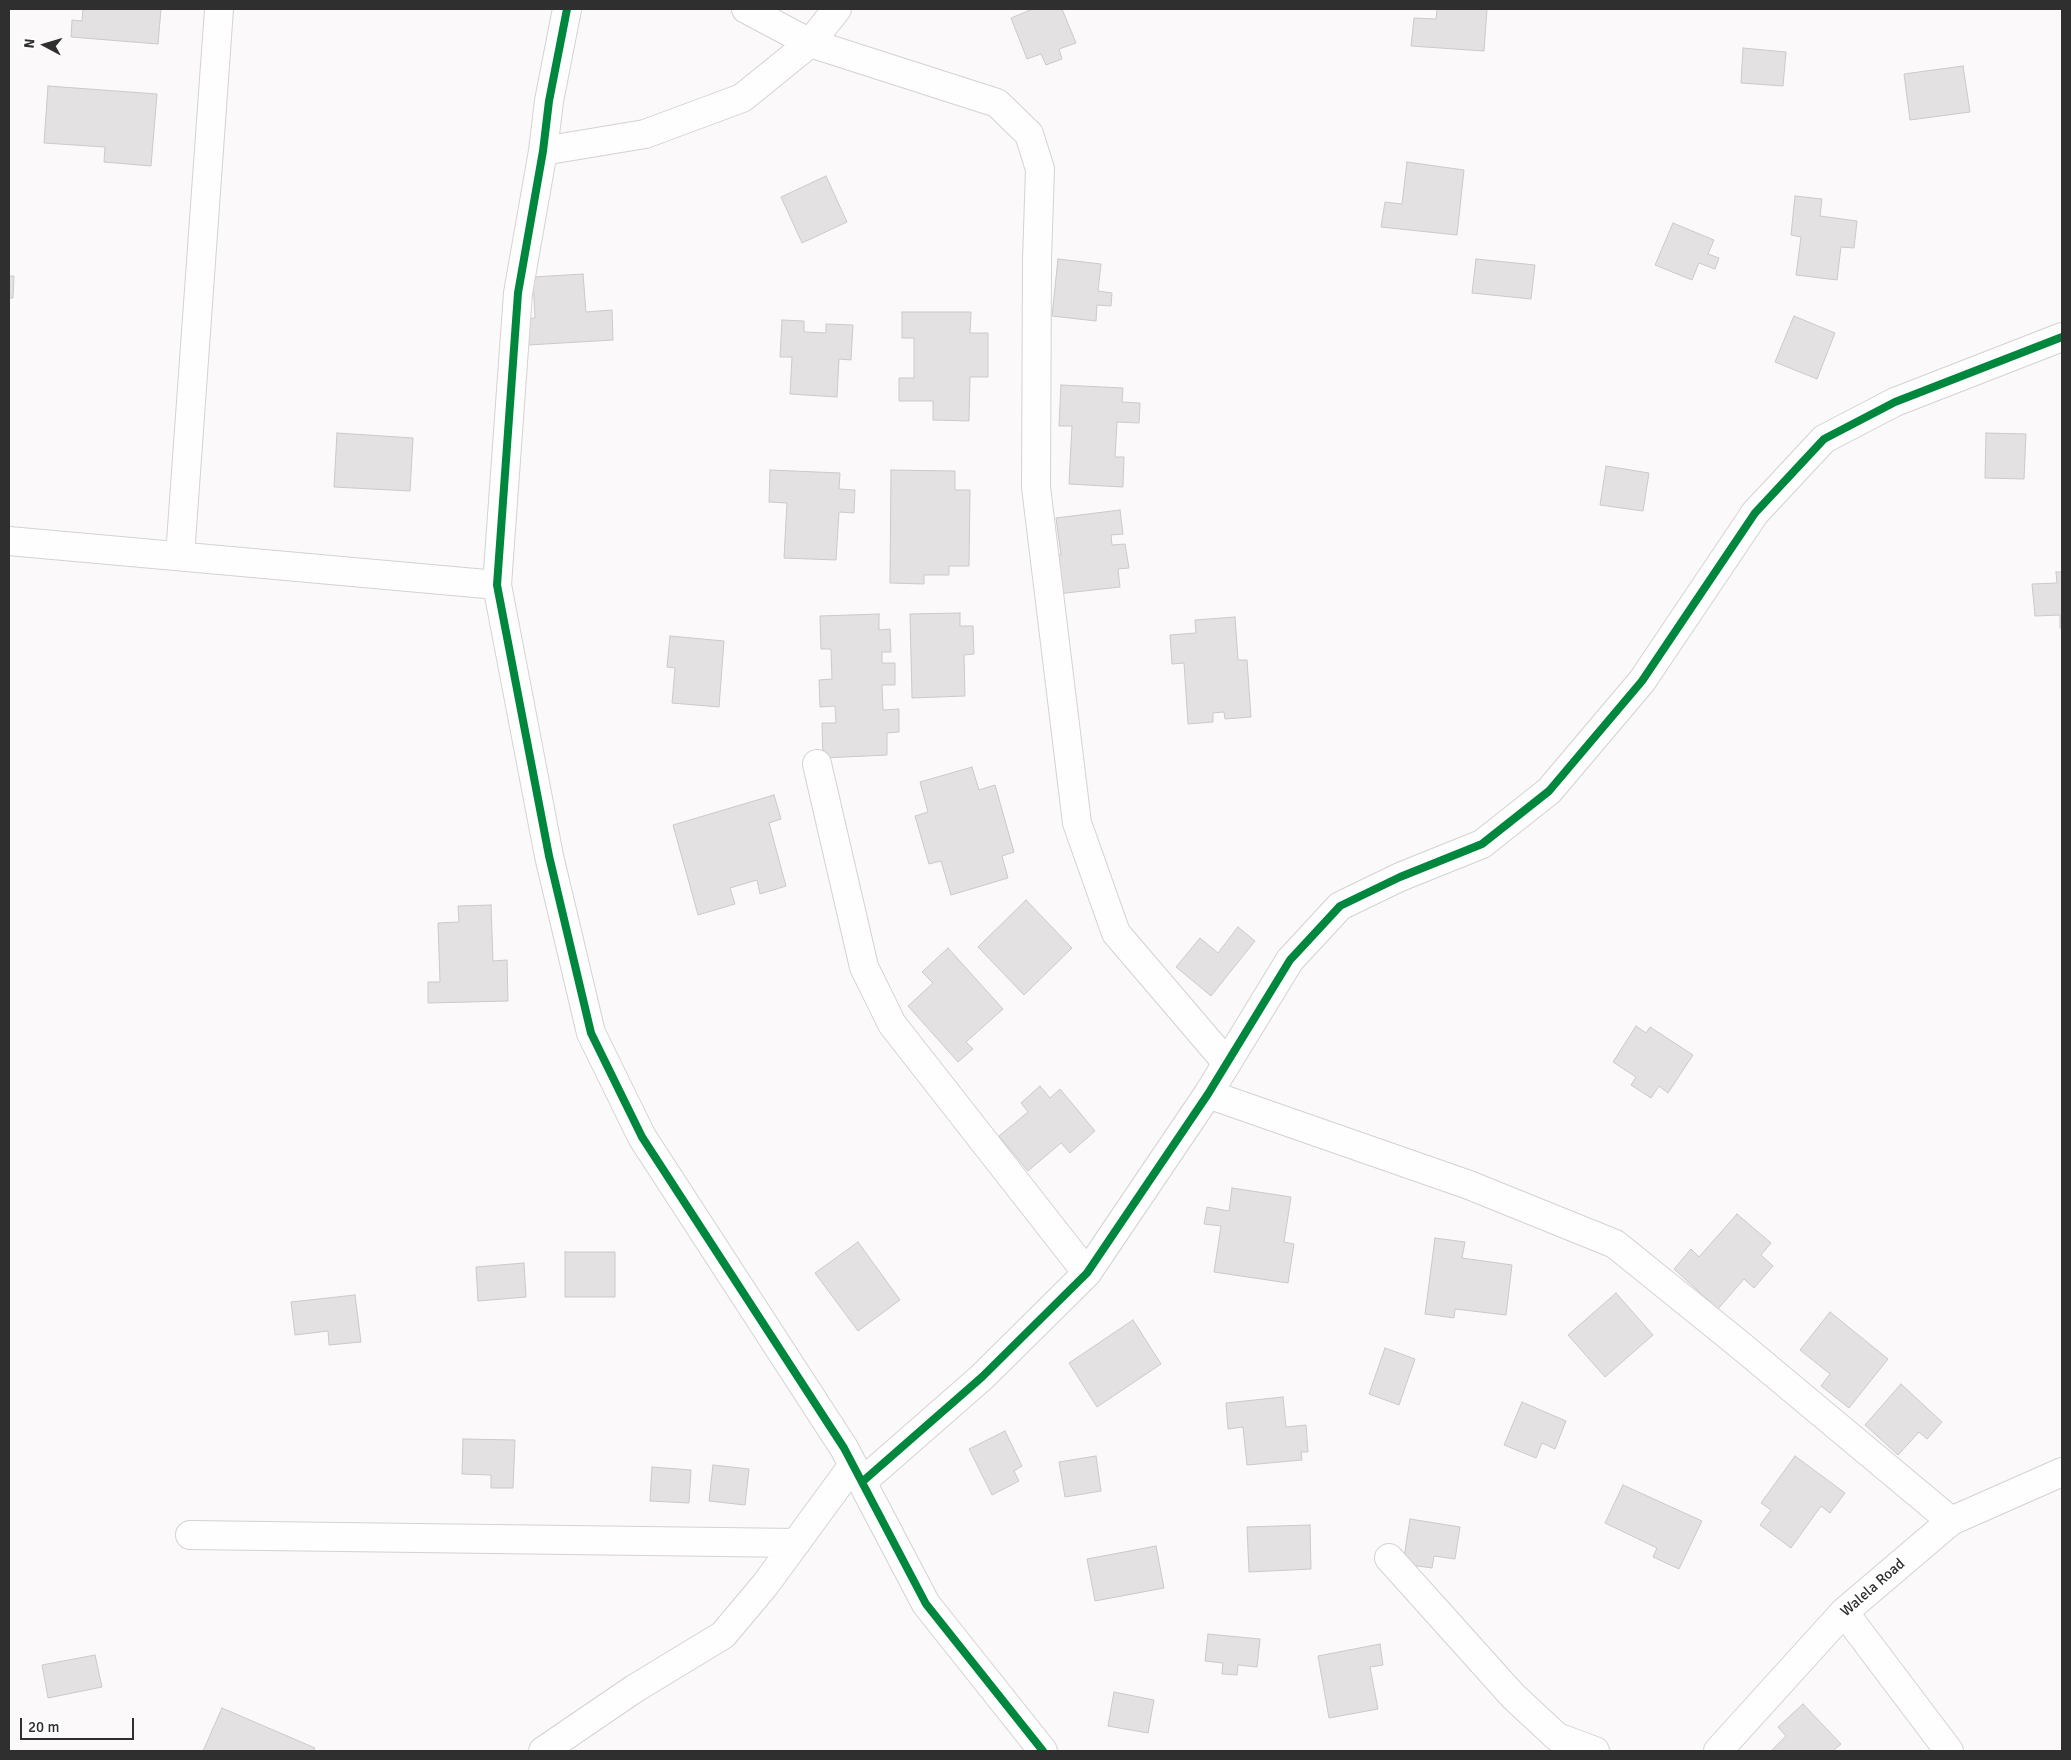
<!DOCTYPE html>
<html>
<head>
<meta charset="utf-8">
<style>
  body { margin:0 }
  #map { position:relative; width:2071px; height:1760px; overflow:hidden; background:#fbf9f9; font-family:Signika,sans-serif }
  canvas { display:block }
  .frame { position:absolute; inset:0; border:10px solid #302f2f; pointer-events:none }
  .north { position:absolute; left:20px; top:20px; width:50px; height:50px; -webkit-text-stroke:4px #fff; paint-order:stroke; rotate:276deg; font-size:14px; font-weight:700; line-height:20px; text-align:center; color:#302f2f }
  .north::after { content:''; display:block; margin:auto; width:18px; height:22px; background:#302f2f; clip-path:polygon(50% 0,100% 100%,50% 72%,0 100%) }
  .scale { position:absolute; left:20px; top:1718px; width:114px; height:22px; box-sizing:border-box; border:2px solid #302f2f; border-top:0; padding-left:6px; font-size:15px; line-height:18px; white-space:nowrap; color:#302f2f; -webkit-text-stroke:4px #fff; paint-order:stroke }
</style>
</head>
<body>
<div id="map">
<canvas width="2071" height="1760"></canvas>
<div class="frame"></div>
<div class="north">N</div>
<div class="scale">20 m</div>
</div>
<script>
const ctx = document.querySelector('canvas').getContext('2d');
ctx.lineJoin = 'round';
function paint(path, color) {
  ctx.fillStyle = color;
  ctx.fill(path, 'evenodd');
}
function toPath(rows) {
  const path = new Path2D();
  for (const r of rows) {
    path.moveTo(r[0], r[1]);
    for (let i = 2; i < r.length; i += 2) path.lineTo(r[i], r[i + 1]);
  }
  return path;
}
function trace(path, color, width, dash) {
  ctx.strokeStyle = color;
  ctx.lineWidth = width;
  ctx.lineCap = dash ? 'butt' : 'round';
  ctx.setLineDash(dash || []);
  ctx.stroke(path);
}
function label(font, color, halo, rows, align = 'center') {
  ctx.font = font + ' Signika,sans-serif';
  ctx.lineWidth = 4;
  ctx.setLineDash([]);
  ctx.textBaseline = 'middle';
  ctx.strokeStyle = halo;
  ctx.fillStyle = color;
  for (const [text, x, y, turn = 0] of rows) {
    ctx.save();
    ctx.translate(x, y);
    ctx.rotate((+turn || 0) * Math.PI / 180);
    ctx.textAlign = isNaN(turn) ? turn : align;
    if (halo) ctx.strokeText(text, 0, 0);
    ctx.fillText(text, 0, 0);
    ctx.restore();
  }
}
const building = toPath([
  [83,9,161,9,158,44,71,37,72,20,82,21,83,9],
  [1033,9,1062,9,1076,43,1059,49,1062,59,1046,65,1041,54,1027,59,1011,18,1033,9],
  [1437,9,1487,9,1484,51,1411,46,1414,18,1436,19,1437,9],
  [1743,48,1786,52,1783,86,1741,83,1743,48],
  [1963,66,1970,112,1910,120,1904,74,1963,66],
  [48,86,157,94,151,166,104,162,105,147,44,143,48,86],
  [1407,162,1464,170,1457,235,1381,227,1385,202,1402,204,1407,162],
  [826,176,847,222,802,243,781,197,826,176],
  [1795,196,1822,199,1820,216,1857,221,1854,248,1841,247,1837,280,1796,275,1801,237,1791,235,1795,196],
  [1673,223,1714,240,1708,254,1719,258,1715,269,1699,263,1692,280,1655,265,1673,223],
  [1058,259,1101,264,1098,291,1112,293,1111,306,1097,305,1096,321,1052,316,1058,259],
  [1476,259,1535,265,1531,299,1472,293,1476,259],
  [583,274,586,312,612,310,613,340,528,345,526,319,535,318,533,277,583,274],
  [9,276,14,276,13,298,9,298,9,276],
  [902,312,971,312,970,333,988,333,988,377,970,377,969,421,933,420,933,401,899,401,899,378,914,378,914,338,902,338,902,312],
  [1794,316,1835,333,1817,379,1775,362,1794,316],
  [782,320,804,321,804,332,826,333,826,324,853,325,851,360,839,359,837,397,790,394,792,357,780,357,782,320],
  [1061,385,1123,388,1122,402,1140,403,1139,423,1117,422,1115,457,1124,457,1123,487,1069,484,1072,426,1059,426,1061,385],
  [337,433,413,438,410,491,334,487,337,433],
  [1986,433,2026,434,2024,479,1985,478,1986,433],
  [1606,466,1649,473,1643,511,1600,505,1606,466],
  [770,470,840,473,839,489,855,490,854,513,839,512,836,560,784,558,787,503,769,502,770,470],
  [891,470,955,471,955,490,970,490,969,566,949,566,949,575,924,575,924,584,890,583,891,470],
  [1120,510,1123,534,1111,535,1112,545,1125,544,1129,568,1118,569,1120,587,1057,594,1052,556,1061,555,1056,518,1120,510],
  [2056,572,2062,572,2062,628,2060,628,2060,615,2035,616,2032,584,2057,583,2056,572],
  [960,613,960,626,973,626,974,654,964,655,965,696,912,698,910,614,960,613],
  [879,614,879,630,890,629,891,652,882,652,882,663,895,663,895,685,882,685,883,710,899,709,899,732,887,733,887,755,823,758,822,723,836,723,835,706,820,707,819,680,832,679,831,649,821,649,820,616,879,614],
  [1235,617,1238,660,1247,660,1251,717,1225,719,1224,712,1213,713,1213,722,1188,724,1184,663,1172,664,1170,635,1196,633,1195,620,1235,617],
  [670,636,724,641,719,707,672,703,675,668,667,667,670,636],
  [972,767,979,790,995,785,1014,852,1002,856,1008,878,951,895,941,861,929,864,915,816,928,812,920,782,972,767],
  [774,795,781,819,769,823,786,886,760,894,757,880,730,888,735,904,698,915,673,825,774,795],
  [1026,900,1072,948,1024,995,978,947,1026,900],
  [491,905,493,961,507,960,508,1001,428,1003,428,982,440,982,438,923,459,922,458,906,491,905],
  [1238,927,1255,941,1211,996,1176,967,1200,938,1218,953,1238,927],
  [948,948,1003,1009,966,1042,973,1049,958,1062,908,1006,933,983,922,972,948,948],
  [1636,1026,1646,1033,1650,1027,1693,1055,1668,1093,1659,1086,1651,1098,1631,1085,1636,1077,1613,1062,1636,1026],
  [1040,1086,1050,1098,1060,1089,1095,1131,1070,1153,1061,1143,1028,1171,999,1136,1028,1112,1021,1103,1040,1086],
  [1232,1188,1291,1197,1284,1242,1294,1244,1288,1283,1214,1272,1221,1226,1204,1224,1207,1207,1229,1211,1232,1188],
  [1737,1214,1771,1243,1761,1255,1773,1266,1754,1288,1744,1279,1718,1309,1674,1269,1691,1249,1699,1257,1737,1214],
  [1435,1238,1465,1242,1462,1258,1512,1265,1506,1315,1455,1309,1454,1318,1425,1314,1435,1238],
  [858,1242,900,1300,858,1331,815,1273,858,1242],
  [565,1252,615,1252,615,1297,565,1297,565,1252],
  [524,1263,526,1297,478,1301,476,1267,524,1263],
  [1616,1293,1653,1335,1605,1377,1568,1335,1616,1293],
  [355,1295,361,1342,329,1345,328,1331,295,1335,291,1302,355,1295],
  [1830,1312,1888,1359,1849,1408,1821,1386,1830,1374,1800,1350,1830,1312],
  [1133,1320,1161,1364,1097,1407,1069,1363,1133,1320],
  [1385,1348,1415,1359,1399,1405,1369,1394,1385,1348],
  [1901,1384,1942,1422,1927,1439,1919,1432,1898,1455,1865,1425,1901,1384],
  [1283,1397,1286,1427,1306,1425,1308,1452,1301,1452,1302,1460,1247,1465,1243,1427,1228,1429,1226,1403,1283,1397],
  [1522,1402,1566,1421,1555,1449,1542,1443,1536,1458,1504,1445,1522,1402],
  [1005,1431,1022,1466,1014,1471,1019,1481,992,1495,969,1449,1005,1431],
  [463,1439,515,1440,513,1488,491,1488,491,1475,462,1474,463,1439],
  [1096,1456,1101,1491,1065,1497,1059,1462,1096,1456],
  [1795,1456,1845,1493,1830,1513,1821,1506,1791,1548,1760,1525,1771,1510,1761,1503,1795,1456],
  [713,1465,749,1469,745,1505,709,1501,713,1465],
  [652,1467,691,1470,689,1503,650,1501,652,1467],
  [1623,1485,1702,1521,1679,1569,1653,1557,1657,1548,1605,1523,1623,1485],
  [1410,1519,1460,1527,1455,1559,1434,1556,1432,1568,1403,1564,1410,1519],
  [1310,1525,1311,1569,1249,1572,1247,1527,1310,1525],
  [1156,1546,1164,1588,1095,1601,1087,1559,1156,1546],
  [1208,1634,1260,1639,1257,1667,1238,1665,1237,1675,1222,1674,1223,1663,1205,1661,1208,1634],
  [1380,1644,1383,1665,1370,1667,1378,1709,1329,1718,1318,1656,1380,1644],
  [95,1655,102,1687,48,1698,42,1665,95,1655],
  [1114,1692,1154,1700,1148,1733,1108,1726,1114,1692],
  [1803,1704,1841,1744,1833,1751,1771,1751,1786,1736,1778,1727,1803,1704],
  [222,1708,315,1748,313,1751,203,1751,222,1708]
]);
paint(building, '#e3e1e1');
trace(building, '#cbc9c9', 1);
const minor = toPath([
  [567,9,549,101,543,151,518,293,497,585,549,856,591,1033,642,1137,844,1448,926,1604,1043,1751],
  [746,9,810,43,997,103,1029,134,1040,169,1037,260,1036,487,1077,823,1116,933,1227,1063],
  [543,151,645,134,742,98,810,43,837,9],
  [9,541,497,585],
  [180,556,219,9],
  [817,764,864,967,892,1024,1087,1273],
  [1208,1094,1469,1185,1615,1244,1740,1345,1951,1521],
  [862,1482,982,1377,1087,1273,1208,1094,1290,960,1340,906,1400,877,1482,844,1549,791,1642,681,1755,513,1824,439,1895,402,2062,337],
  [190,1535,796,1543],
  [1389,1558,1513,1696,1557,1737,1595,1751],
  [1844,1612,1949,1751],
  [543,1751,634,1689,723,1635,765,1585,853,1465],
  [1718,1751,1844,1612,1951,1521,2062,1472]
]);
trace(minor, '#d4d2d2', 30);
trace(minor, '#fefefe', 28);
trace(toPath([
  [567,9,549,101,543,151,518,293,497,585,549,856,591,1033,642,1137,844,1448,926,1604,1043,1751],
  [862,1482,982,1377,1087,1273,1208,1094,1290,960,1340,906,1400,877,1482,844,1549,791,1642,681,1755,513,1824,439,1895,402,2062,337]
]), '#00873e', 8);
label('15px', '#302f2f', '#fff', [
  ["Walela Road",1873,1588,-41]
]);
</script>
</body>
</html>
